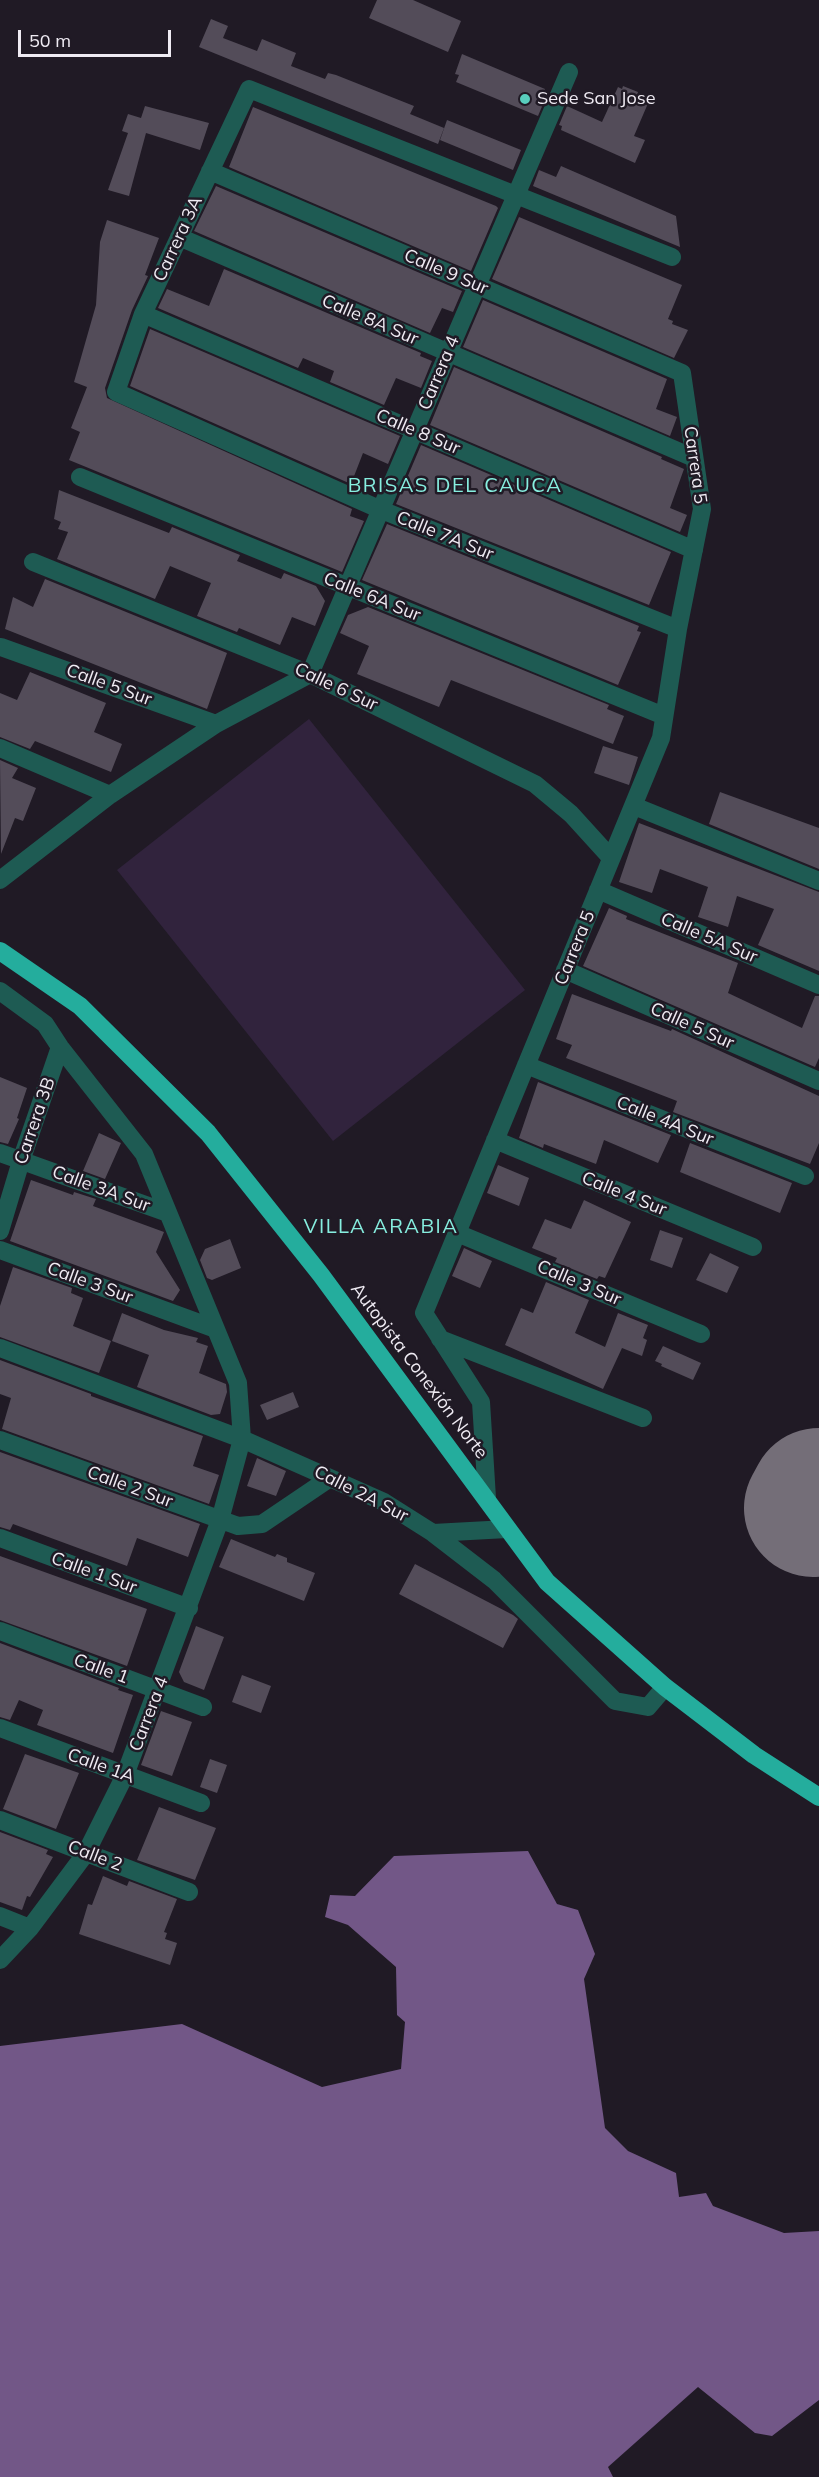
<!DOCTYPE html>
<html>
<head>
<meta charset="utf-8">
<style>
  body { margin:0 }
  #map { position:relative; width:819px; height:2477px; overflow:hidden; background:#201a25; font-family:Mulish,sans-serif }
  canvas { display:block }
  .scale { position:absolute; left:18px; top:30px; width:153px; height:27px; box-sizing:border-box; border:3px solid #efebf3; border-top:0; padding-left:8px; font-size:18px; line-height:21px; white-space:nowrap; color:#efebf3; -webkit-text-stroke:4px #201a25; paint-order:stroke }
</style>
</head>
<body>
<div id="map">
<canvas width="819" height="2477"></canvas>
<div class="scale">50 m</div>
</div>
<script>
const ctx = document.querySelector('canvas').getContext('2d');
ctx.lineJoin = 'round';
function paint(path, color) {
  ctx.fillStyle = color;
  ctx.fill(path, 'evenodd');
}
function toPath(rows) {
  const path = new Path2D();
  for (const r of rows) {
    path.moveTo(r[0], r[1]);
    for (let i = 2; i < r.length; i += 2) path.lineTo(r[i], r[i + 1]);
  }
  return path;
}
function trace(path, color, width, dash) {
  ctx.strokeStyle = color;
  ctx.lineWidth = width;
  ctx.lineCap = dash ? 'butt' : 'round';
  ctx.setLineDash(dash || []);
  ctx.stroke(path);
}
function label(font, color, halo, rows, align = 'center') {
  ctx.font = font + ' Mulish,sans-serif';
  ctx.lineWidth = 5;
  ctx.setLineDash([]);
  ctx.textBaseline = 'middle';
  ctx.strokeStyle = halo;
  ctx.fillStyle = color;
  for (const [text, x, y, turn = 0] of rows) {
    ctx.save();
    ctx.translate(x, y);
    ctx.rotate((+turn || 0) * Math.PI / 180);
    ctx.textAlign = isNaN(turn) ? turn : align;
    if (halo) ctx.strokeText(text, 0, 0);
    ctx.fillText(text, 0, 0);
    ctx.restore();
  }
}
paint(toPath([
  [309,719,525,990,333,1141,117,870]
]), '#31233d');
paint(toPath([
  [528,1851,557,1904,578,1910,595,1954,584,1979,605,2128,628,2151,676,2173,679,2197,706,2193,713,2206,784,2233,819,2231,819,2400,772,2436,755,2433,698,2387,608,2467,613,2477,0,2477,0,2046,182,2024,322,2087,401,2069,405,2022,397,2015,396,1967,348,1925,325,1917,330,1895,355,1896,394,1856]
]), '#725787');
trace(toPath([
  [813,1508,819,1497]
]), '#746e78', 138);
paint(toPath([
  [377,0,413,0,461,21,448,52,369,18],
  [211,19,228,26,223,38,257,51,262,39,296,53,291,66,325,79,328,73,336,75,414,106,410,114,444,128,438,144,199,47],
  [462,54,545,89,543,95,546,97,538,116,456,82,459,75,455,74],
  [623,86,638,92,637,96,649,101,634,136,645,140,635,163,561,130,562,126,559,125,567,106,602,122,618,87,622,89],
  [145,106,209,123,200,150,146,133,129,196,108,190,128,133,122,131,128,114,141,118],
  [253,107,496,206,498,208,471,271,229,167],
  [447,120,521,150,513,170,440,140],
  [561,166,676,216,680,247,533,186,539,170,556,177],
  [216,186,462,291,453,312,442,308,430,333,194,231],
  [519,217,682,285,668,319,673,321,672,324,688,330,674,358,492,279],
  [107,220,159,238,145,275,148,276,132,310,105,388,107,398,352,509,350,516,364,521,342,572,69,460,80,432,71,428,87,387,74,382,96,305,100,242],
  [224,269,421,353,420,356,432,361,421,388,396,378,384,405,330,382,334,371,303,358,298,368,158,308,167,289,209,306],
  [483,300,667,379,656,409,677,417,670,436,463,347],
  [150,329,400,436,388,464,363,453,351,484,130,386],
  [454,367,662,457,661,459,684,469,670,508,687,515,680,532,430,425],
  [421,445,671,552,649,605,396,504],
  [59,490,169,533,172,527,240,555,237,561,281,579,284,573,316,586,325,601,315,626,292,617,280,645,239,628,237,632,197,616,211,583,170,566,155,599,57,559,68,532,58,529,61,522,54,519],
  [387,524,639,626,637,631,641,632,618,685,362,580],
  [45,579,227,653,207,709,5,629,13,597,33,607],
  [368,607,609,705,607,709,624,716,613,744,451,680,439,707,357,674,369,646,340,633,348,615],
  [30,672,106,703,94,732,122,744,111,772,35,741,30,749,0,737,0,693,17,700],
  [603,746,638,757,629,785,594,773],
  [0,760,18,768,12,778,36,788,23,821,15,818,1,854],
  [720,792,819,828,819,869,709,824],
  [639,823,819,892,819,971,758,945,774,909,737,896,728,927,698,917,708,887,660,869,652,893,619,882],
  [609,908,627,916,626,919,738,963,728,993,802,1028,815,996,819,996,819,1058,815,1067,583,966],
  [572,994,671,1031,672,1029,819,1096,819,1143,810,1164,673,1112,677,1101,566,1058,572,1045,556,1039],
  [0,1077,27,1088,17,1118,19,1119,8,1144,0,1142],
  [538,1082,671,1135,658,1163,604,1140,596,1164,544,1144,543,1148,519,1138],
  [99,1133,121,1143,105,1179,83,1171],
  [690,1143,792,1183,780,1213,680,1172],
  [498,1165,529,1178,519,1206,487,1193],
  [31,1180,73,1195,74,1192,96,1199,93,1206,164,1232,156,1252,180,1290,173,1301,10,1241],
  [584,1200,631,1222,605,1278,599,1276,597,1279,555,1262,557,1258,532,1248,545,1219,571,1229],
  [660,1230,683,1238,672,1268,650,1260],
  [230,1239,241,1268,212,1280,207,1278,200,1260,205,1249],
  [464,1248,492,1261,480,1288,452,1276],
  [710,1253,739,1267,727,1293,696,1280],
  [13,1267,72,1288,71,1293,83,1298,73,1326,111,1341,99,1373,0,1337,0,1306],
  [546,1282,589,1300,575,1333,605,1347,618,1313,648,1325,643,1338,647,1340,642,1356,622,1348,603,1389,505,1345,521,1308,533,1313],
  [122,1313,164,1330,198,1338,196,1342,208,1346,199,1373,226,1384,227,1392,220,1414,211,1415,137,1387,149,1355,112,1341],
  [663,1346,701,1363,693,1380,661,1366,662,1364,655,1361],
  [0,1360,91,1394,91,1396,203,1436,193,1466,219,1475,209,1504,2,1429,11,1398,0,1394],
  [293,1392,299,1407,267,1420,260,1405],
  [0,1452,200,1524,188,1557,137,1538,127,1566,13,1524,10,1530,0,1527],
  [257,1458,286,1471,276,1496,247,1486],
  [231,1539,275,1557,277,1554,287,1558,287,1562,315,1573,304,1601,219,1567],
  [0,1556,147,1609,127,1666,0,1620],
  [415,1564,513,1615,518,1619,503,1648,399,1594],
  [196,1626,224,1637,204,1690,184,1682,179,1672],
  [0,1643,119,1688,118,1690,133,1695,113,1753,37,1725,43,1710,19,1700,10,1720,0,1717],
  [242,1675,271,1686,261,1713,232,1702],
  [161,1711,192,1722,172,1776,141,1765],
  [25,1754,79,1773,56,1829,3,1809],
  [210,1759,227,1765,217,1793,200,1787],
  [159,1807,216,1828,195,1880,137,1860],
  [0,1832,48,1850,46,1854,53,1857,30,1897,27,1896,22,1910,0,1902],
  [103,1876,127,1886,129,1881,177,1899,164,1932,167,1933,165,1939,177,1943,170,1965,79,1934,88,1904,92,1905]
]), '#534c59');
trace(toPath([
  [210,171,682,373,702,509,678,629,661,738,424,1313,481,1402,487,1498],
  [179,237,694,458],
  [672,257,249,89,143,314,116,392,379,509,678,629],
  [143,314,694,550],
  [80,477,664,716],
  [33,562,310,674,535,784,571,814,611,858],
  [1,647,216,724],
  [0,748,110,795],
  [634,806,819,881],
  [0,880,110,795,216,724,310,674,569,72],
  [598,890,819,985],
  [565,970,819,1081],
  [0,991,45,1024,60,1047,144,1154,238,1383,242,1439,220,1520,125,1775,86,1853,30,1928,0,1960],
  [526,1065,805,1176],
  [495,1140,753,1247],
  [0,1153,168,1213],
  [0,1231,21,1161,60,1047],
  [457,1233,701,1334],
  [0,1250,213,1328],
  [440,1339,643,1418],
  [0,1348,242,1439,384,1502,433,1533,494,1580,615,1701,648,1707,665,1687],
  [0,1440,238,1526,262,1524,330,1478],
  [433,1533,507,1529],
  [0,1538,189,1608],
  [0,1631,203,1707],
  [0,1728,201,1803],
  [0,1820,189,1892],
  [0,1916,30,1928]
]), '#1e5b53', 18);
trace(toPath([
  [0,951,80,1006,208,1133,321,1275,547,1582,665,1687,754,1755,819,1797]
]), '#24ad9d', 18);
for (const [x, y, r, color] of [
  [525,99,6,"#59cebe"]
]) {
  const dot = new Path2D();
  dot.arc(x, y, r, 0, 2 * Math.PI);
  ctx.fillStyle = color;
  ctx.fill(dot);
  trace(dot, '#201a25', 2);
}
label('18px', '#efebf3', '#201a25', [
  ["Sede San Jose",537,99]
], 'left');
label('18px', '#efebf3', '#201a25', [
  ["Carrera 3A",178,239,-65],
  ["Calle 9 Sur",446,272,23],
  ["Calle 8A Sur",370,320,23],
  ["Carrera 4",439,373,-67],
  ["Calle 8 Sur",418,432,23],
  ["Carrera 5",695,465,82],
  ["Calle 7A Sur",445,536,22],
  ["Calle 6A Sur",372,597,22],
  ["Calle 5 Sur",109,685,20],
  ["Calle 6 Sur",336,687,25],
  ["Calle 5A Sur",709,938,23],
  ["Carrera 5",575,948,-68],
  ["Calle 5 Sur",692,1026,24],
  ["Carrera 3B",35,1121,-71],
  ["Calle 4A Sur",665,1121,22],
  ["Calle 3A Sur",101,1189,20],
  ["Calle 4 Sur",624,1194,22],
  ["Calle 3 Sur",90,1283,20],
  ["Calle 3 Sur",579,1283,23],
  ["Autopista Conexión Norte",419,1371,53],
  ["Calle 2 Sur",130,1487,20],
  ["Calle 2A Sur",361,1494,27],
  ["Calle 1 Sur",94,1573,20],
  ["Calle 1",101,1669,20],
  ["Carrera 4",149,1714,-69],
  ["Calle 1A",101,1766,20],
  ["Calle 2",95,1856,21]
]);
ctx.letterSpacing = '1.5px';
label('20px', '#87efe0', '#201a25', [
  ["BRISAS DEL CAUCA",455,486],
  ["VILLA ARABIA",381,1227]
]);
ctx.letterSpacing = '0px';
</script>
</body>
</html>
